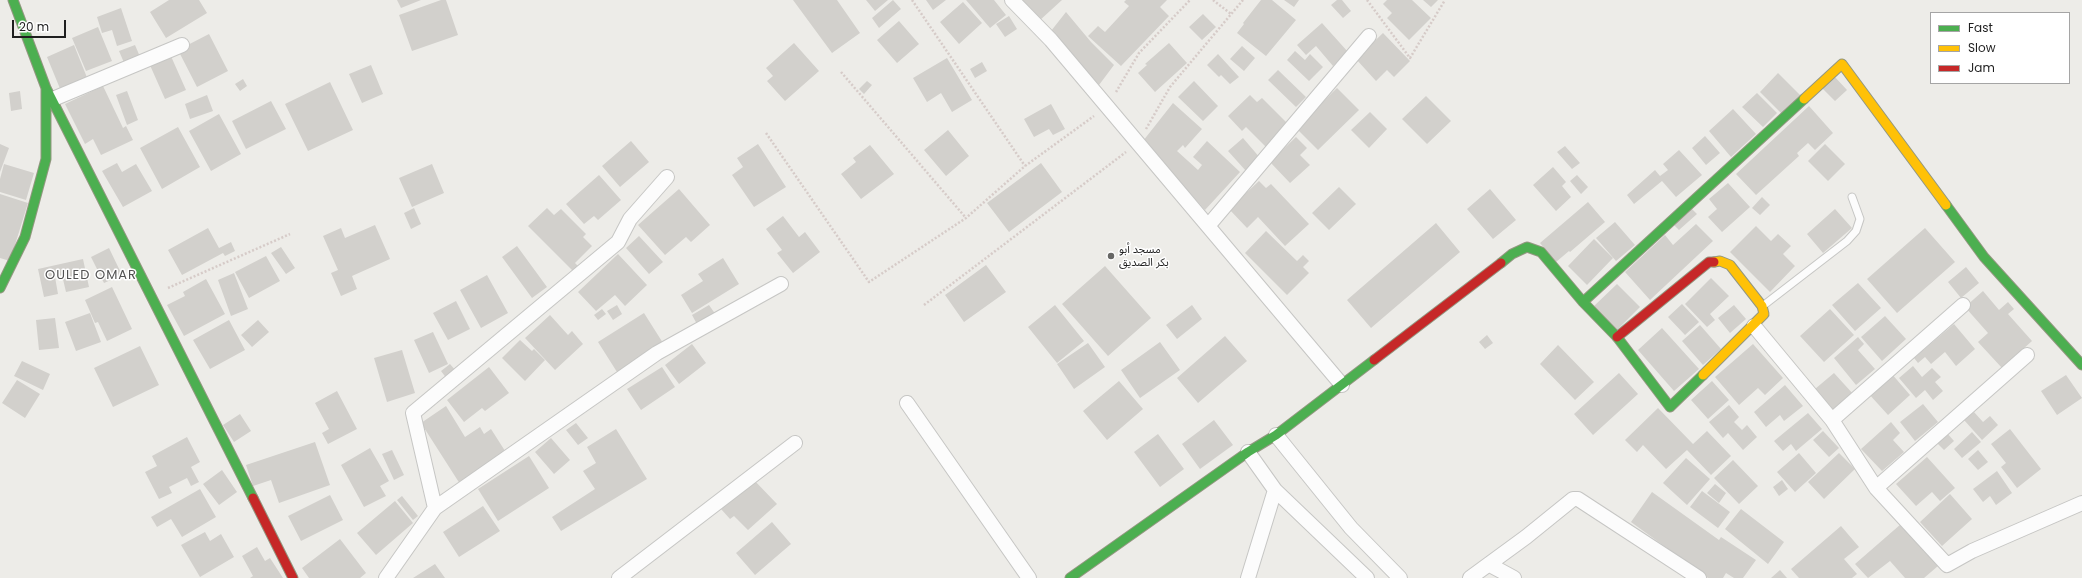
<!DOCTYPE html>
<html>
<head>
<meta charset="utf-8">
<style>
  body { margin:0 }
  #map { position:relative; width:2082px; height:578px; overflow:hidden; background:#edece8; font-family:Poppins,sans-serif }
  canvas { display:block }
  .legend { position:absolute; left:1930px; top:12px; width:140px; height:72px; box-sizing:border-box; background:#fff; border:1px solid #a5a5a5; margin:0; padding:5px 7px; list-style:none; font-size:12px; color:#1f1f1f }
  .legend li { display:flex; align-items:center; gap:8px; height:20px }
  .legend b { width:20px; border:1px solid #a5a5a5 }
  .scale { position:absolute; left:12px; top:20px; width:54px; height:18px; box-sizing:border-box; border:2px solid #1f1f1f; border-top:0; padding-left:5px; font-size:12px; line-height:14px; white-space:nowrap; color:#1f1f1f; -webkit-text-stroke:3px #fff; paint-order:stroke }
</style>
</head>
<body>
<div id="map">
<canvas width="2082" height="578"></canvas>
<ul class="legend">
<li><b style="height:5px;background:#4caf50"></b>Fast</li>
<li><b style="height:5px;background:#ffc107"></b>Slow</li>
<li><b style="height:5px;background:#c62828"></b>Jam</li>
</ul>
<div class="scale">20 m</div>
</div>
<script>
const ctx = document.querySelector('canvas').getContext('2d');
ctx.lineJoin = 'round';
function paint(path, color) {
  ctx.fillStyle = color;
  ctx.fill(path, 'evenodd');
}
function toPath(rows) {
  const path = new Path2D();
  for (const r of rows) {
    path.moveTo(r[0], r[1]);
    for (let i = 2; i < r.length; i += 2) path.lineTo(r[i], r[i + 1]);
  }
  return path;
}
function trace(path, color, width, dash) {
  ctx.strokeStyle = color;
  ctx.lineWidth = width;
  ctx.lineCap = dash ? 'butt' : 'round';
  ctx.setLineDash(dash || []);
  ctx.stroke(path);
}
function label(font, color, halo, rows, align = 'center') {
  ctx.font = font + ' Poppins,"Noto Sans Arabic",sans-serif';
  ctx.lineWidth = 3;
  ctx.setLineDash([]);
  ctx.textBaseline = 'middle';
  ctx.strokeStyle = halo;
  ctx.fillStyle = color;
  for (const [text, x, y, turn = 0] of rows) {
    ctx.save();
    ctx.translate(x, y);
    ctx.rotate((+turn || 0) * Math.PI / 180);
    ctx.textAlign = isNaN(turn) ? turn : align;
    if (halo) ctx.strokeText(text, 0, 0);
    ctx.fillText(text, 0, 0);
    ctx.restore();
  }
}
paint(toPath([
  [169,0,199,0,207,13,166,38,150,12],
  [397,0,421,0,401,8],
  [441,0,446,0,458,35,412,51,399,15],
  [793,0,837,0,860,33,832,53],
  [866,0,888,0,875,11],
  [893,0,901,9,879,28,872,18],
  [926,0,946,0,933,10],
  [966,0,994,0,1006,15,990,28],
  [1020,0,1062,0,1039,21],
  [1126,0,1167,0,1160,7,1169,16,1121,66,1088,36,1098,26,1105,32,1129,6,1124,2],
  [1261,0,1272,0,1296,20,1266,56,1237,33,1244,24,1243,23],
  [1284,0,1299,0,1294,7],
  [1337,0,1342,0,1351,11,1343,18,1331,5],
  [1387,0,1412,0,1431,18,1409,40,1387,18,1392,13,1383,4],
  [1423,0,1438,0,1431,7],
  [963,2,982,23,959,44,940,22],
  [121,8,132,41,117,46,112,30,102,33,97,17],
  [1066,12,1091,42,1114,65,1099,85,1051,31],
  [1203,14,1216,27,1202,40,1189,27],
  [1009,16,1017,29,1005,37,996,24],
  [899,21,919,44,897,63,877,40],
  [1322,23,1348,52,1333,66,1316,46,1306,55,1297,45],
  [98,27,112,61,86,71,72,38],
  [1383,33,1410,61,1394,77,1387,70,1376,81,1356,59],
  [209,34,228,71,197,87,178,50],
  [794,43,819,71,785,101,767,81,773,76,766,68],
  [1169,43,1187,63,1155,92,1138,73,1147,65,1145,64],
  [74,45,88,80,61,91,47,57],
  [135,45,141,59,125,65,119,51],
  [1242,46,1255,58,1244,71,1230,59],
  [1295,51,1305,60,1310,54,1323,67,1309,81,1287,60],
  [170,54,186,90,165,99,149,63],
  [1218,54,1239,77,1230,84,1221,75,1219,77,1207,65],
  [947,58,972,100,952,112,941,93,927,102,913,78],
  [982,62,987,71,975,78,970,69],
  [371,65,383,94,362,103,349,74],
  [1278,70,1306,97,1296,107,1268,80],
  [1778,73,1801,96,1782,114,1760,92],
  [1834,76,1847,90,1835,101,1822,88],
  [243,79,247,86,240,91,235,84],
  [867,81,872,85,864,94,859,89],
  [1194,81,1218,106,1203,121,1178,97],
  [330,82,353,130,308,151,285,104],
  [103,86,123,128,126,126,133,140,101,155,93,139,85,144,65,104],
  [1337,88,1359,110,1318,150,1296,128],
  [20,91,22,109,11,111,9,93],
  [127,91,138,120,127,125,116,95],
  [1757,93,1777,113,1763,127,1742,107],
  [207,95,213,111,190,119,185,104],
  [1250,95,1257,102,1262,98,1290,126,1268,149,1246,127,1242,131,1228,116],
  [1426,96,1451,121,1427,144,1402,119],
  [271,101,286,129,246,149,232,121],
  [1173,103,1202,129,1185,148,1183,145,1177,151,1198,170,1202,165,1193,157,1207,141,1240,172,1205,210,1143,141],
  [1051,104,1065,129,1053,135,1049,129,1034,137,1024,119],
  [1809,106,1833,133,1815,150,1808,143,1797,153,1799,156,1756,195,1736,174],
  [1733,109,1756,134,1731,157,1709,131],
  [1370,112,1387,129,1369,148,1351,130],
  [219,114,241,154,211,171,189,131],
  [178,127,200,167,162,189,140,148],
  [948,130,969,156,946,176,924,150],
  [1705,136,1720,153,1706,165,1692,148],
  [1296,137,1307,148,1300,155,1310,165,1290,183,1270,162],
  [1243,138,1261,159,1246,171,1228,151],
  [631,141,649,162,620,187,602,166],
  [0,144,9,148,0,172],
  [758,144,786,187,754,207,732,175,743,167,737,158],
  [1825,144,1845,164,1828,181,1808,161],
  [870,145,894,174,861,199,841,174,856,162,853,158],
  [1565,146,1580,163,1572,169,1557,152],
  [1679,150,1702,175,1676,197,1662,181,1634,204,1627,195,1655,170,1660,176,1668,170,1663,164],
  [117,163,122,172,136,164,152,191,123,207,102,171],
  [1041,163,1062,192,1009,232,987,203],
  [4,164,34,173,26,200,0,192,0,179],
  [432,164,444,193,412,207,399,178],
  [1553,167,1566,182,1562,186,1571,197,1556,211,1533,185],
  [599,175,621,200,598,220,594,216,584,224,566,204],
  [1577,175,1588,187,1581,194,1570,181],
  [1259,181,1266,188,1271,184,1309,224,1285,246,1258,217,1247,228,1229,209],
  [1728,183,1750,207,1722,232,1708,217,1717,209,1709,199],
  [1339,187,1356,204,1329,230,1312,213],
  [679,189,710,225,691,242,686,237,665,255,638,225],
  [1490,189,1516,220,1493,239,1467,209],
  [0,194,28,203,10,261,0,258],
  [1762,197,1770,205,1760,215,1752,208],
  [1588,202,1605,222,1570,252,1569,251,1556,262,1540,243],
  [414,208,421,224,411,229,404,213],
  [547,208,554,215,561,209,586,234,583,237,592,246,575,263,581,269,576,274,528,226],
  [1692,209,1697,214,1679,230,1674,225],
  [1835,209,1852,228,1823,253,1807,234],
  [783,216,799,237,805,232,820,252,793,273,777,253,782,250,766,229],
  [1615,222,1635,245,1616,261,1596,238],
  [1436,223,1460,252,1371,328,1347,300],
  [1696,224,1713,241,1650,300,1625,272,1665,235,1673,245],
  [375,225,390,259,352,276,357,289,341,296,331,273,338,270,323,236,341,228,345,238],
  [1756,226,1771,241,1778,234,1791,246,1783,254,1795,266,1770,292,1730,252],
  [208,228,219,248,231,242,235,251,225,256,223,253,182,275,168,250],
  [1925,228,1955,262,1897,313,1867,279],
  [1266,231,1297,261,1303,255,1309,261,1303,267,1309,273,1287,295,1245,253],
  [639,236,663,262,649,274,626,248],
  [1594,239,1613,258,1587,285,1568,266],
  [517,246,547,287,532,298,502,257],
  [281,247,295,268,286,274,271,253],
  [109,248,122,275,104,283,91,257],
  [618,254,647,285,625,306,615,295,596,311,578,292],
  [266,256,280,281,249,298,235,272],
  [723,258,739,284,692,313,681,295,703,281,698,274],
  [83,259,89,287,66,292,62,275,55,277,58,294,44,297,38,269],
  [986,265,1006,292,964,322,945,295],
  [1105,266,1151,318,1108,356,1062,304],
  [1966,267,1979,283,1961,298,1948,282],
  [234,273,248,309,231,316,218,280],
  [487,275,508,313,481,328,460,290],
  [1711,278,1729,296,1710,314,1715,320,1707,327,1685,304],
  [206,279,225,314,184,336,167,305,185,296,183,292],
  [1858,283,1881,308,1855,331,1832,305],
  [1617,284,1640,307,1617,330,1594,306],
  [112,287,132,329,107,341,98,322,95,323,85,300],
  [1983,291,1999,310,2008,302,2014,309,2008,314,2032,341,2002,368,1978,342,1988,333,1965,307],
  [456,301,470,329,448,340,433,313],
  [1682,304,1699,322,1685,335,1668,317],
  [617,305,622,314,613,320,607,311],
  [709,305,716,315,698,326,692,315],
  [1055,305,1084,341,1057,363,1028,327],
  [1192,305,1202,319,1177,339,1166,325],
  [1734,305,1746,319,1730,333,1718,318],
  [602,309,606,314,598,320,594,315],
  [1830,309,1854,335,1824,362,1800,336],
  [90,313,101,342,76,351,65,322],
  [644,313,663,343,617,372,598,342],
  [550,315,568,335,572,331,583,344,555,370,525,338],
  [1885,316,1906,339,1882,361,1861,337],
  [55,318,59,348,39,350,36,320],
  [229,320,245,350,210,369,193,340],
  [258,320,269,332,252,347,241,335],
  [1954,324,1975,349,1956,366,1945,352,1931,364,1925,357,1918,363,1914,358],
  [1700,325,1721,349,1703,365,1682,341],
  [1662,328,1699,369,1674,391,1638,350],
  [433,332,448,364,429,373,414,340],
  [1487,335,1493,343,1485,349,1479,342],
  [1225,336,1247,361,1198,403,1177,378],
  [1858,337,1864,344,1858,350,1875,369,1856,385,1834,358],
  [520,340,532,351,534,349,545,360,525,381,502,358],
  [1160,342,1180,370,1140,398,1121,370],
  [1088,343,1105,367,1074,389,1057,364],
  [692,344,706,363,679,384,665,365],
  [1753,344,1783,378,1765,395,1758,388,1739,405,1715,377],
  [1558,345,1594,382,1575,400,1540,364],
  [140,346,159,385,113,407,94,368],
  [402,350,415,393,387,402,374,358],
  [22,361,50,374,43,390,14,376],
  [450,364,456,371,447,379,441,371],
  [1913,366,1922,377,1932,368,1941,377,1935,382,1943,391,1933,400,1925,390,1916,398,1899,378],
  [489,367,509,393,485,411,482,408,464,422,447,400],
  [662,367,675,387,641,410,627,389],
  [1619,373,1638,394,1593,435,1574,414],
  [1834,373,1854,395,1835,412,1815,389],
  [1891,373,1910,395,1888,415,1868,393],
  [2066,375,2082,398,2057,415,2041,391],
  [17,380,40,394,25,418,2,403],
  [1119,381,1143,409,1107,440,1083,411],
  [1712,381,1729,400,1708,419,1691,400],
  [1785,385,1803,406,1784,421,1780,415,1766,427,1754,412],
  [337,391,357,429,328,444,322,433,329,429,315,403],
  [1923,404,1938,422,1915,441,1900,422],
  [1729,405,1739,417,1734,422,1742,430,1747,425,1757,437,1743,450,1728,433,1723,438,1709,422],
  [446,406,465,437,480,427,484,434,491,429,507,454,460,484,421,423],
  [1658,408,1693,444,1707,431,1731,456,1711,475,1687,450,1666,469,1643,445,1637,452,1625,440],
  [1974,412,1983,422,1990,416,1998,425,1982,440,1964,420],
  [1808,413,1822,429,1796,451,1791,444,1783,451,1774,441],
  [240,414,251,431,234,442,223,425],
  [1214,420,1233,445,1200,469,1182,444],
  [1891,422,1900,433,1893,440,1904,452,1882,471,1861,449],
  [576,423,588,438,578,445,566,430],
  [616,429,647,479,561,531,552,517,595,489,583,471,596,463,587,447],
  [2010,429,2041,469,2017,488,2001,467,2006,463,1991,444],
  [1823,431,1839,448,1829,457,1813,440],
  [1972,432,1981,442,1962,458,1954,449],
  [1947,433,1954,441,1944,450,1936,442],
  [1158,434,1184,469,1160,487,1134,452],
  [187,437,200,462,191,467,199,482,191,486,187,478,169,487,172,493,159,499,145,472,157,466,152,456],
  [551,438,570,460,554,474,535,452],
  [315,442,330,485,279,503,271,480,253,486,246,465],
  [370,448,389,481,380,486,386,496,364,507,341,465],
  [392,450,404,475,394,480,382,454],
  [1978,450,1988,462,1978,470,1968,459],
  [1799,453,1816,473,1795,492,1777,472],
  [1839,453,1855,469,1824,499,1808,482],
  [529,456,549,488,498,521,478,489],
  [1927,457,1955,488,1940,501,1932,492,1916,506,1896,484],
  [1686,458,1710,479,1687,505,1663,483],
  [1733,460,1758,486,1739,504,1714,478],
  [222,470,237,492,219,505,203,484],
  [1997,471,2012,493,1996,505,1990,496,1983,502,1973,489],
  [753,479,777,504,748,530,734,516,730,519,721,509],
  [1782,480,1788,489,1779,496,1773,487],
  [1715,484,1726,493,1719,503,1707,493],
  [200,489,216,517,182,537,171,519,157,527,151,517],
  [1702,491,1730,512,1718,528,1690,507],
  [1652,492,1719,540,1721,537,1756,560,1743,578,1734,578,1726,573,1723,578,1708,578,1631,522],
  [1950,494,1972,519,1942,546,1920,522],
  [330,495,343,520,301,541,288,516],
  [402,496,418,516,413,520,397,500],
  [395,501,413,523,376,555,357,533],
  [483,506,500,531,459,557,443,532],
  [1741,509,1784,542,1768,564,1725,529],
  [772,522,791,544,755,575,736,553],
  [1901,524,1938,566,1924,578,1905,578,1890,561,1868,578,1855,564],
  [1841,526,1859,547,1844,559,1857,574,1852,578,1799,578,1791,569],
  [205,532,210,541,221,534,234,557,200,577,181,545],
  [340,539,366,573,360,578,309,578,302,568],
  [257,547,265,561,270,558,283,578,250,578,253,576,242,556],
  [435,564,445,578,413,578],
  [1780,570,1787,578,1771,578]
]), '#d2d0cc');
const lane = toPath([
  [1764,305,1847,241,1856,231,1860,219,1852,197]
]);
const street = toPath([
  [1012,0,1051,40,1342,385],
  [53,99,182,45],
  [1208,226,1369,36],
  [1754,326,1832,420,1876,488,1947,565,1972,551,2082,503],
  [907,403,1029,578],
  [1832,420,1963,305],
  [1276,435,1351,528,1400,578],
  [1248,452,1275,490,1367,578],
  [1876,488,2027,355],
  [435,508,657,353,781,284],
  [1490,565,1514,578],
  [386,578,435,508,413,413,618,242,630,219,667,177],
  [619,578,795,443],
  [1248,578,1275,490],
  [1470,578,1526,537,1573,499,1578,499,1699,578]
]);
const fast = toPath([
  [46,88,253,498],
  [1946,205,1984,257,2082,365],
  [1501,263,1512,254,1527,247,1541,252,1583,302,1617,337,1670,407,1703,375],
  [0,288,25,237,46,159,46,88,13,0],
  [1583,302,1804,99],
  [1070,578,1248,452,1276,435,1374,360]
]);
const slow = toPath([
  [1804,99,1842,64,1946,205],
  [1703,375,1764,314,1762,306,1730,265,1720,261,1714,262]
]);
const jam = toPath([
  [1617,337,1709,262,1714,262],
  [1374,360,1501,263],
  [253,498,293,578]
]);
trace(lane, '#c6c6c4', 9);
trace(street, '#c6c6c4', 16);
trace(fast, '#939780', 11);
trace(slow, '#939780', 11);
trace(jam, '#939780', 11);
trace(toPath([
  [912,0,1025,166],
  [1213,0,1231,14],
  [1367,0,1410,58,1445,0],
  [841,72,966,218],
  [1116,92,1139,53,1190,0],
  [1146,129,1170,87,1243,0],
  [766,133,869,282,966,218,1025,166,1094,116],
  [168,288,290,234],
  [924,305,1126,152]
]), '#d6cbc8', 2.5, [2, 2]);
trace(lane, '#fcfcfc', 7);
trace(street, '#fcfcfc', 14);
trace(fast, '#4caf50', 9);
trace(slow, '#ffc107', 9);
trace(jam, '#c62828', 9);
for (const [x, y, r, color] of [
  [1111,256,4,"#676765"]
]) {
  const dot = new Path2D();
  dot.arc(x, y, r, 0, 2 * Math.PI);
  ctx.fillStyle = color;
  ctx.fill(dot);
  trace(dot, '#fff', 1.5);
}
label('11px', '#1f1f1f', '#fff', [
  ["مسجد أبو",1119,250],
  ["بكر الصديق",1119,263]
], 'left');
ctx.letterSpacing = '1px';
label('13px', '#525252', '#fff', [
  ["OULED OMAR",91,276]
]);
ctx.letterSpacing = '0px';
</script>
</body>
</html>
